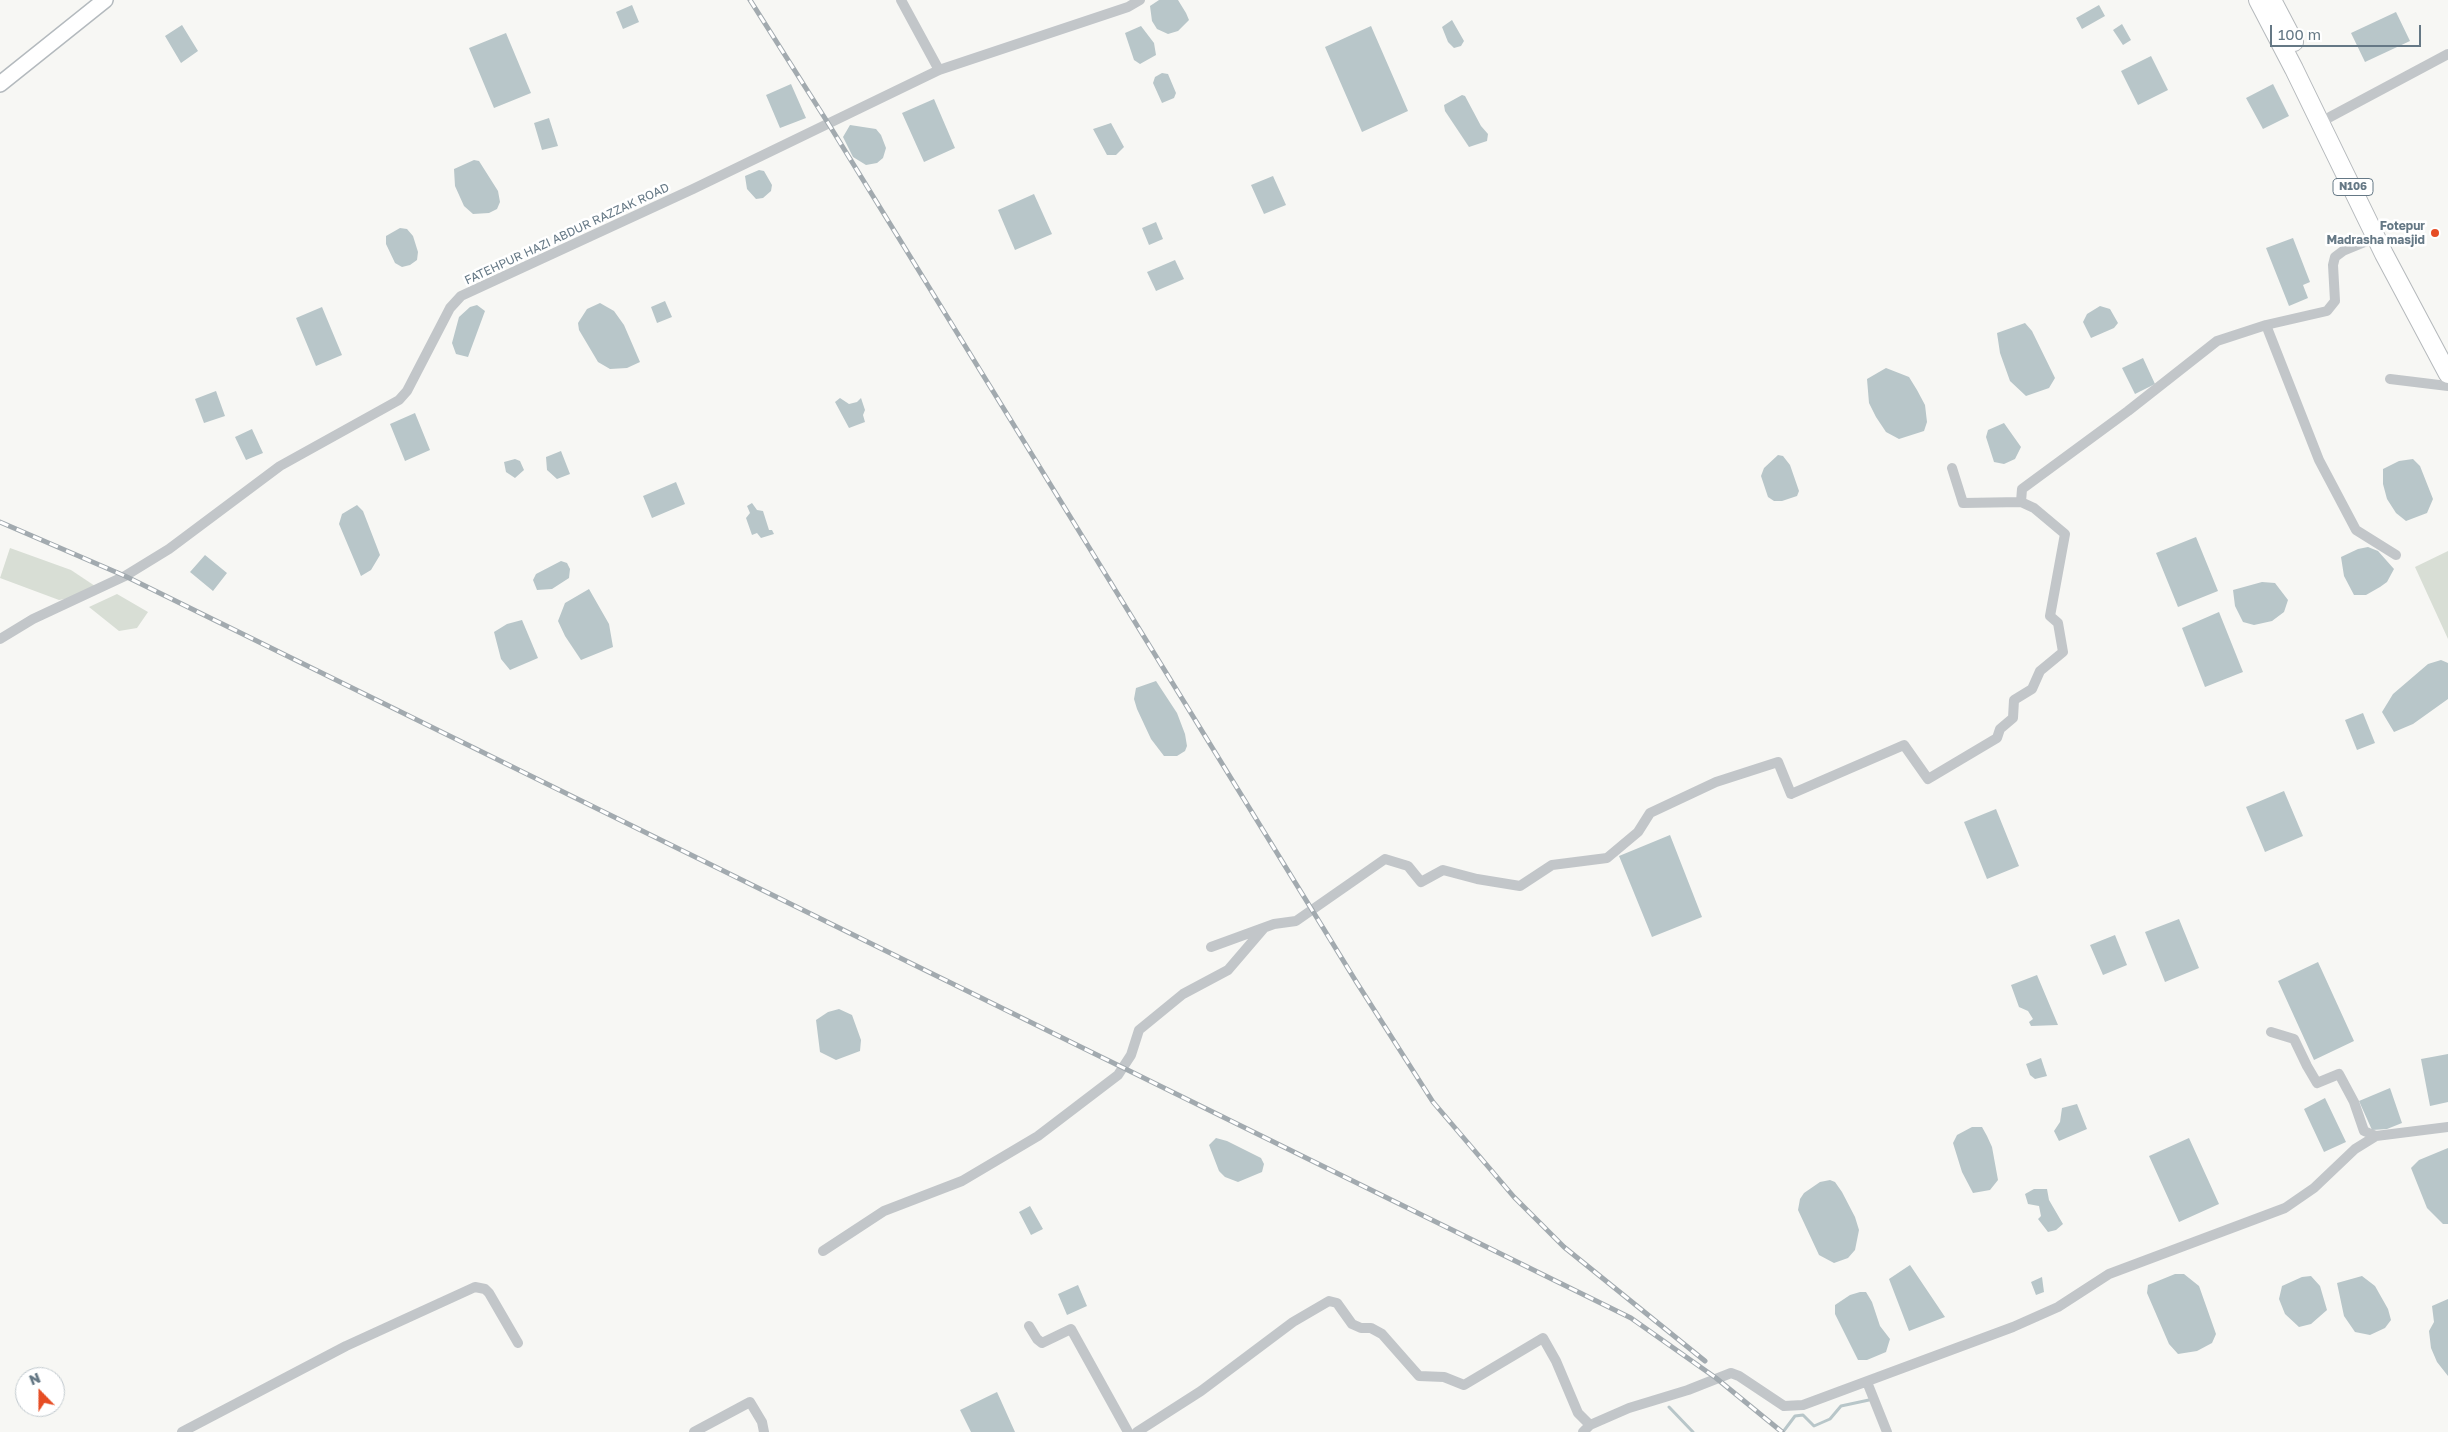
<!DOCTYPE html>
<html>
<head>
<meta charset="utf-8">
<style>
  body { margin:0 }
  #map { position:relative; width:2448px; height:1432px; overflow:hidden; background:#f7f7f4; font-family:"Golos Text",sans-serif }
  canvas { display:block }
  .north { position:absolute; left:15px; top:1367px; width:50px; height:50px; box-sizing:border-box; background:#fff; border:1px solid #c1c9ce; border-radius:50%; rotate:338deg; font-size:14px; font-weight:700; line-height:20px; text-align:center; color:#657885 }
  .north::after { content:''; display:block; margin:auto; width:18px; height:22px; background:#e64d24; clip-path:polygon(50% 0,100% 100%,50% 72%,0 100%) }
  .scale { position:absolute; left:2270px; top:25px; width:151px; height:22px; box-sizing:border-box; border:2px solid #657885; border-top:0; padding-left:6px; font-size:15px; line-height:18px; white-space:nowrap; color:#657885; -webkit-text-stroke:4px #fff; paint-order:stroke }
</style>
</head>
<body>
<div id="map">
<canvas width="2448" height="1432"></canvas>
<div class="north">N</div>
<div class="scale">100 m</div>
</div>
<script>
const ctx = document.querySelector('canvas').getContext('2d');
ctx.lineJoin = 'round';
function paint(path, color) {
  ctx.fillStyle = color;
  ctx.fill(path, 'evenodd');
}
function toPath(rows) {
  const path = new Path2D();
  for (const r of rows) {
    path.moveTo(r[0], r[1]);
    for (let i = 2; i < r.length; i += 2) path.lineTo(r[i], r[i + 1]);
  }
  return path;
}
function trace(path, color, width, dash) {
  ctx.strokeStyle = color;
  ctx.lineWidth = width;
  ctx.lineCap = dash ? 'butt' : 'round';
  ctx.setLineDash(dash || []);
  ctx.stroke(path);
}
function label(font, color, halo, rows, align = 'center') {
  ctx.font = font + ' "Golos Text",sans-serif';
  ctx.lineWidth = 5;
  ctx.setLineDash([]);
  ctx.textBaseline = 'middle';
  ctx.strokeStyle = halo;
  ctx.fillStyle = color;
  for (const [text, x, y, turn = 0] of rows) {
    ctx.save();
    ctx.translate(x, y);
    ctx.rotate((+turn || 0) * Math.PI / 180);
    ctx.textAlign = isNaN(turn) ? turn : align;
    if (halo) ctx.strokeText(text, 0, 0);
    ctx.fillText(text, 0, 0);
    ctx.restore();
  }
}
paint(toPath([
  [10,548,71,570,95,586,76,597,59,600,0,578],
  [2448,551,2448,639,2415,567],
  [117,594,148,612,137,628,119,631,89,607]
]), '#d8ded5');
paint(toPath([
  [1159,0,1178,0,1186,13,1189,20,1178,31,1168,34,1157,29,1152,21,1150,6],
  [632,5,639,22,623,29,616,12],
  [2099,5,2105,16,2082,29,2076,18],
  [2396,12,2410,41,2365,62,2351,33],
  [1452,20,1464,41,1461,46,1454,48,1448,42,1442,27],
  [2122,24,2131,40,2123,45,2113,30],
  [182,25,198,51,181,63,165,36],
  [1141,26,1154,43,1156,55,1140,64,1134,60,1125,33],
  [1371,26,1408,111,1362,132,1325,47],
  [506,33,531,93,494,108,469,48],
  [2151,56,2168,90,2138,105,2121,71],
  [1162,73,1168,74,1176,93,1174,98,1162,103,1153,83,1155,77],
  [791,84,806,118,780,128,766,95],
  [2273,84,2289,116,2263,129,2246,98],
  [1462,95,1465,96,1481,126,1488,134,1487,141,1469,147,1445,111,1444,105],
  [934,99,955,148,924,162,902,113],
  [549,118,558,146,542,150,534,123],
  [1111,123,1124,147,1116,155,1107,155,1093,129],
  [850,125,876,129,881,135,886,148,883,158,877,163,866,165,853,157,843,137],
  [474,160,479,161,498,191,500,202,497,209,489,213,473,214,464,206,455,186,454,169],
  [759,170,764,171,772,185,771,191,763,198,756,199,747,189,745,176],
  [1273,176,1286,205,1264,214,1251,185],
  [1034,194,1052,234,1015,250,998,210],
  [1156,222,1163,239,1149,245,1142,228],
  [400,228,407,229,413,236,418,252,417,260,410,265,402,267,395,263,386,244,386,236],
  [2293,238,2310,282,2303,285,2308,298,2289,306,2266,248],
  [1175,260,1184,279,1156,291,1147,272],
  [665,301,672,317,657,323,651,307],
  [600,303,614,311,624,325,640,362,627,368,610,369,598,362,579,330,578,323,587,309],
  [477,305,485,311,468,357,456,354,452,343,459,317,470,307],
  [2100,306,2110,309,2118,323,2114,328,2091,338,2083,322,2087,314],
  [322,307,342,355,316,366,296,318],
  [2025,323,2032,331,2055,378,2049,388,2026,396,2010,381,2000,353,1997,333],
  [2143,358,2155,384,2135,394,2122,368],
  [1886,368,1909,377,1917,390,1925,405,1927,422,1924,431,1899,439,1886,432,1876,417,1869,403,1867,379],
  [216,391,225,416,204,423,195,399],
  [840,398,849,404,857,402,861,398,865,410,863,415,865,422,849,428,835,402],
  [415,413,430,450,405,461,390,424],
  [2004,423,2021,447,2015,459,2004,464,1994,462,1986,437,1988,430],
  [252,429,263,453,246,460,235,437],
  [561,451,570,474,557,479,547,470,546,457],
  [1778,455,1783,456,1790,465,1799,491,1797,496,1782,501,1774,501,1768,497,1761,476,1764,468],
  [515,459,520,461,524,470,515,478,506,472,504,462],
  [2413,459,2420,466,2433,499,2427,513,2406,521,2396,513,2387,499,2383,484,2383,469,2399,461],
  [676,482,685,504,652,518,643,496],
  [752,503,757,510,763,511,769,530,772,530,774,534,761,538,757,533,752,535,746,518,750,513,747,506],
  [357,505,363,511,380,555,371,570,361,576,339,524,342,514],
  [2196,537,2218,591,2178,607,2156,553],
  [2368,547,2378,551,2394,569,2387,582,2380,587,2366,595,2354,595,2344,576,2341,557,2358,549],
  [205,555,227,573,213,591,190,572],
  [561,561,567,563,570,569,569,578,552,589,537,590,533,580,536,574],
  [2262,582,2275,583,2288,600,2284,612,2272,621,2254,625,2243,622,2235,606,2233,590],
  [589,589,609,624,613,647,581,660,565,636,558,621,565,603],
  [2219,612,2243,672,2205,687,2182,628],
  [522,620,538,658,510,670,501,659,494,632,507,624],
  [2441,660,2448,663,2448,699,2413,724,2394,732,2382,712,2393,694,2428,664],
  [1156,681,1177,713,1185,734,1187,746,1185,751,1177,756,1164,756,1151,739,1137,709,1134,699,1136,688],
  [2363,713,2375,743,2357,750,2345,720],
  [2284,791,2303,836,2265,852,2246,807],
  [1996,809,2019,866,1987,879,1964,822],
  [1670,835,1702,917,1652,937,1619,856],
  [2179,919,2199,968,2165,982,2145,932],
  [2115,935,2127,965,2103,975,2090,945],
  [2318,962,2354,1041,2314,1060,2278,981],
  [2037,975,2058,1025,2031,1026,2029,1022,2033,1019,2028,1011,2019,1007,2011,985],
  [839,1009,852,1015,861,1040,860,1051,836,1060,820,1052,816,1020,828,1012],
  [2448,1054,2448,1102,2430,1106,2421,1059],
  [2041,1058,2047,1076,2035,1079,2030,1075,2026,1064],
  [2390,1088,2402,1123,2387,1129,2372,1130,2359,1101],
  [2325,1098,2346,1142,2324,1152,2304,1109],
  [2077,1104,2087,1129,2059,1141,2054,1131,2060,1122,2062,1108],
  [1972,1127,1982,1127,1987,1136,1992,1147,1998,1180,1990,1190,1973,1193,1962,1172,1953,1143,1957,1135],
  [1216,1138,1227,1141,1261,1158,1264,1164,1262,1172,1238,1182,1225,1177,1219,1171,1209,1145],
  [2189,1138,2219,1204,2179,1222,2149,1156],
  [2448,1148,2448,1224,2443,1224,2427,1208,2411,1168,2419,1160],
  [1830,1180,1835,1182,1842,1192,1855,1217,1859,1230,1855,1250,1848,1258,1834,1263,1819,1255,1798,1210,1800,1199,1804,1193,1820,1182],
  [2034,1189,2047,1189,2049,1200,2063,1224,2056,1230,2048,1232,2038,1219,2041,1216,2039,1206,2028,1204,2025,1194],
  [1030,1206,1043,1229,1031,1235,1019,1212],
  [1910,1265,1945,1317,1909,1331,1889,1279],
  [2175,1274,2184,1274,2199,1286,2216,1334,2212,1343,2197,1351,2178,1354,2169,1344,2147,1293,2148,1285],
  [2311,1276,2320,1286,2327,1310,2311,1324,2299,1327,2285,1314,2279,1299,2282,1286,2302,1277],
  [2362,1276,2375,1286,2388,1309,2391,1320,2385,1328,2370,1335,2355,1332,2344,1316,2337,1283],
  [2042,1277,2044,1292,2036,1295,2031,1282],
  [1078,1285,1087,1306,1067,1315,1058,1294],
  [1860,1292,1866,1292,1872,1302,1880,1326,1890,1339,1886,1352,1867,1360,1858,1360,1835,1314,1835,1305,1850,1295],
  [2448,1299,2448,1376,2437,1362,2431,1348,2429,1331,2434,1322,2432,1306],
  [997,1392,1015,1432,971,1432,960,1410]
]), '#b8c6c9');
trace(toPath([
  [1669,1407,1693,1432],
  [1783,1432,1795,1416,1803,1415,1814,1426,1830,1419,1841,1406,1869,1400]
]), '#b8c6c9', 3);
const secondary = toPath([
  [0,84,105,0]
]);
const trunk = toPath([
  [2258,0,2294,69,2384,254,2448,374],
  [2272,0,2294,42]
]);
trace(secondary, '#b4babe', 18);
trace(trunk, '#b5b9bc', 20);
trace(toPath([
  [901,0,939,70],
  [2330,117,2448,54],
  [2377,237,2343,251,2335,257,2333,265,2335,301,2327,311,2266,325,2319,460,2356,530,2396,555],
  [2390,379,2448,386],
  [2021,502,2022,489,2128,411,2217,341,2266,325],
  [0,639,33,619,125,576,169,549,280,466,399,400,407,391,450,308,461,296,693,189,939,70,1128,7,1140,0],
  [1211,947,1274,924,1296,921,1385,859,1408,866,1421,882,1443,870,1477,879,1520,886,1552,865,1607,858,1638,832,1650,813,1716,782,1778,762,1791,794,1904,745,1928,779,1997,738,2000,729,2013,718,2014,700,2032,689,2040,671,2063,652,2058,623,2050,616,2065,534,2034,508,2021,502,1963,503,1952,468],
  [2271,1032,2294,1039,2307,1066,2317,1083,2339,1074,2354,1102,2364,1131,2376,1136],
  [823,1251,884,1211,962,1181,1038,1136,1118,1075,1131,1055,1139,1030,1183,994,1228,970,1264,928],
  [1029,1326,1037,1339,1042,1343,1071,1329,1128,1432],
  [1867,1382,1887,1432],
  [182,1432,346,1346,475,1287,485,1289,489,1293,518,1343],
  [694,1432,750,1402,762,1422,764,1432],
  [1137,1432,1201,1391,1293,1322,1329,1301,1337,1303,1352,1324,1361,1328,1371,1328,1382,1334,1419,1376,1444,1377,1464,1385,1543,1338,1556,1361,1578,1413,1590,1425],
  [1583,1432,1590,1425,1629,1408,1688,1390,1731,1373,1739,1376,1784,1406,1803,1405,2013,1327,2058,1307,2109,1274,2285,1208,2314,1188,2355,1149,2376,1136,2448,1127]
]), '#c2c6c9', 10);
trace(secondary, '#fff', 15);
trace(trunk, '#fff', 18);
const rail = toPath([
  [750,0,828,123,1357,983,1433,1102,1514,1197,1564,1247,1705,1361],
  [0,522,125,576,1631,1318,1716,1378,1782,1432]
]);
trace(rail, '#a2aaaf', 5);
trace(rail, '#fff', 3, [9]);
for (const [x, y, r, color] of [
  [2435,233,5,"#e64d24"]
]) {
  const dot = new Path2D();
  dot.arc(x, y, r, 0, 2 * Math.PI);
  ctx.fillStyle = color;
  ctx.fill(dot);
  trace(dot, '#fff', 2);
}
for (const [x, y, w] of [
  [2353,187,40]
]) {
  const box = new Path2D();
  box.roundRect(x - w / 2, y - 8.5, w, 17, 4);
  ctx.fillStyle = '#fff';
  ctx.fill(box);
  trace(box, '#657885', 1);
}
label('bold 11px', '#657885', null, [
  ["N106",2353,187]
]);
label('bold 12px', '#657885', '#fff', [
  ["Fotepur",2425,226],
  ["Madrasha masjid",2425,240]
], 'right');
label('12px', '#657885', '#fff', [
  ["FATEHPUR HAZI ABDUR RAZZAK ROAD",567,234,-25]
]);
</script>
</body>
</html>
